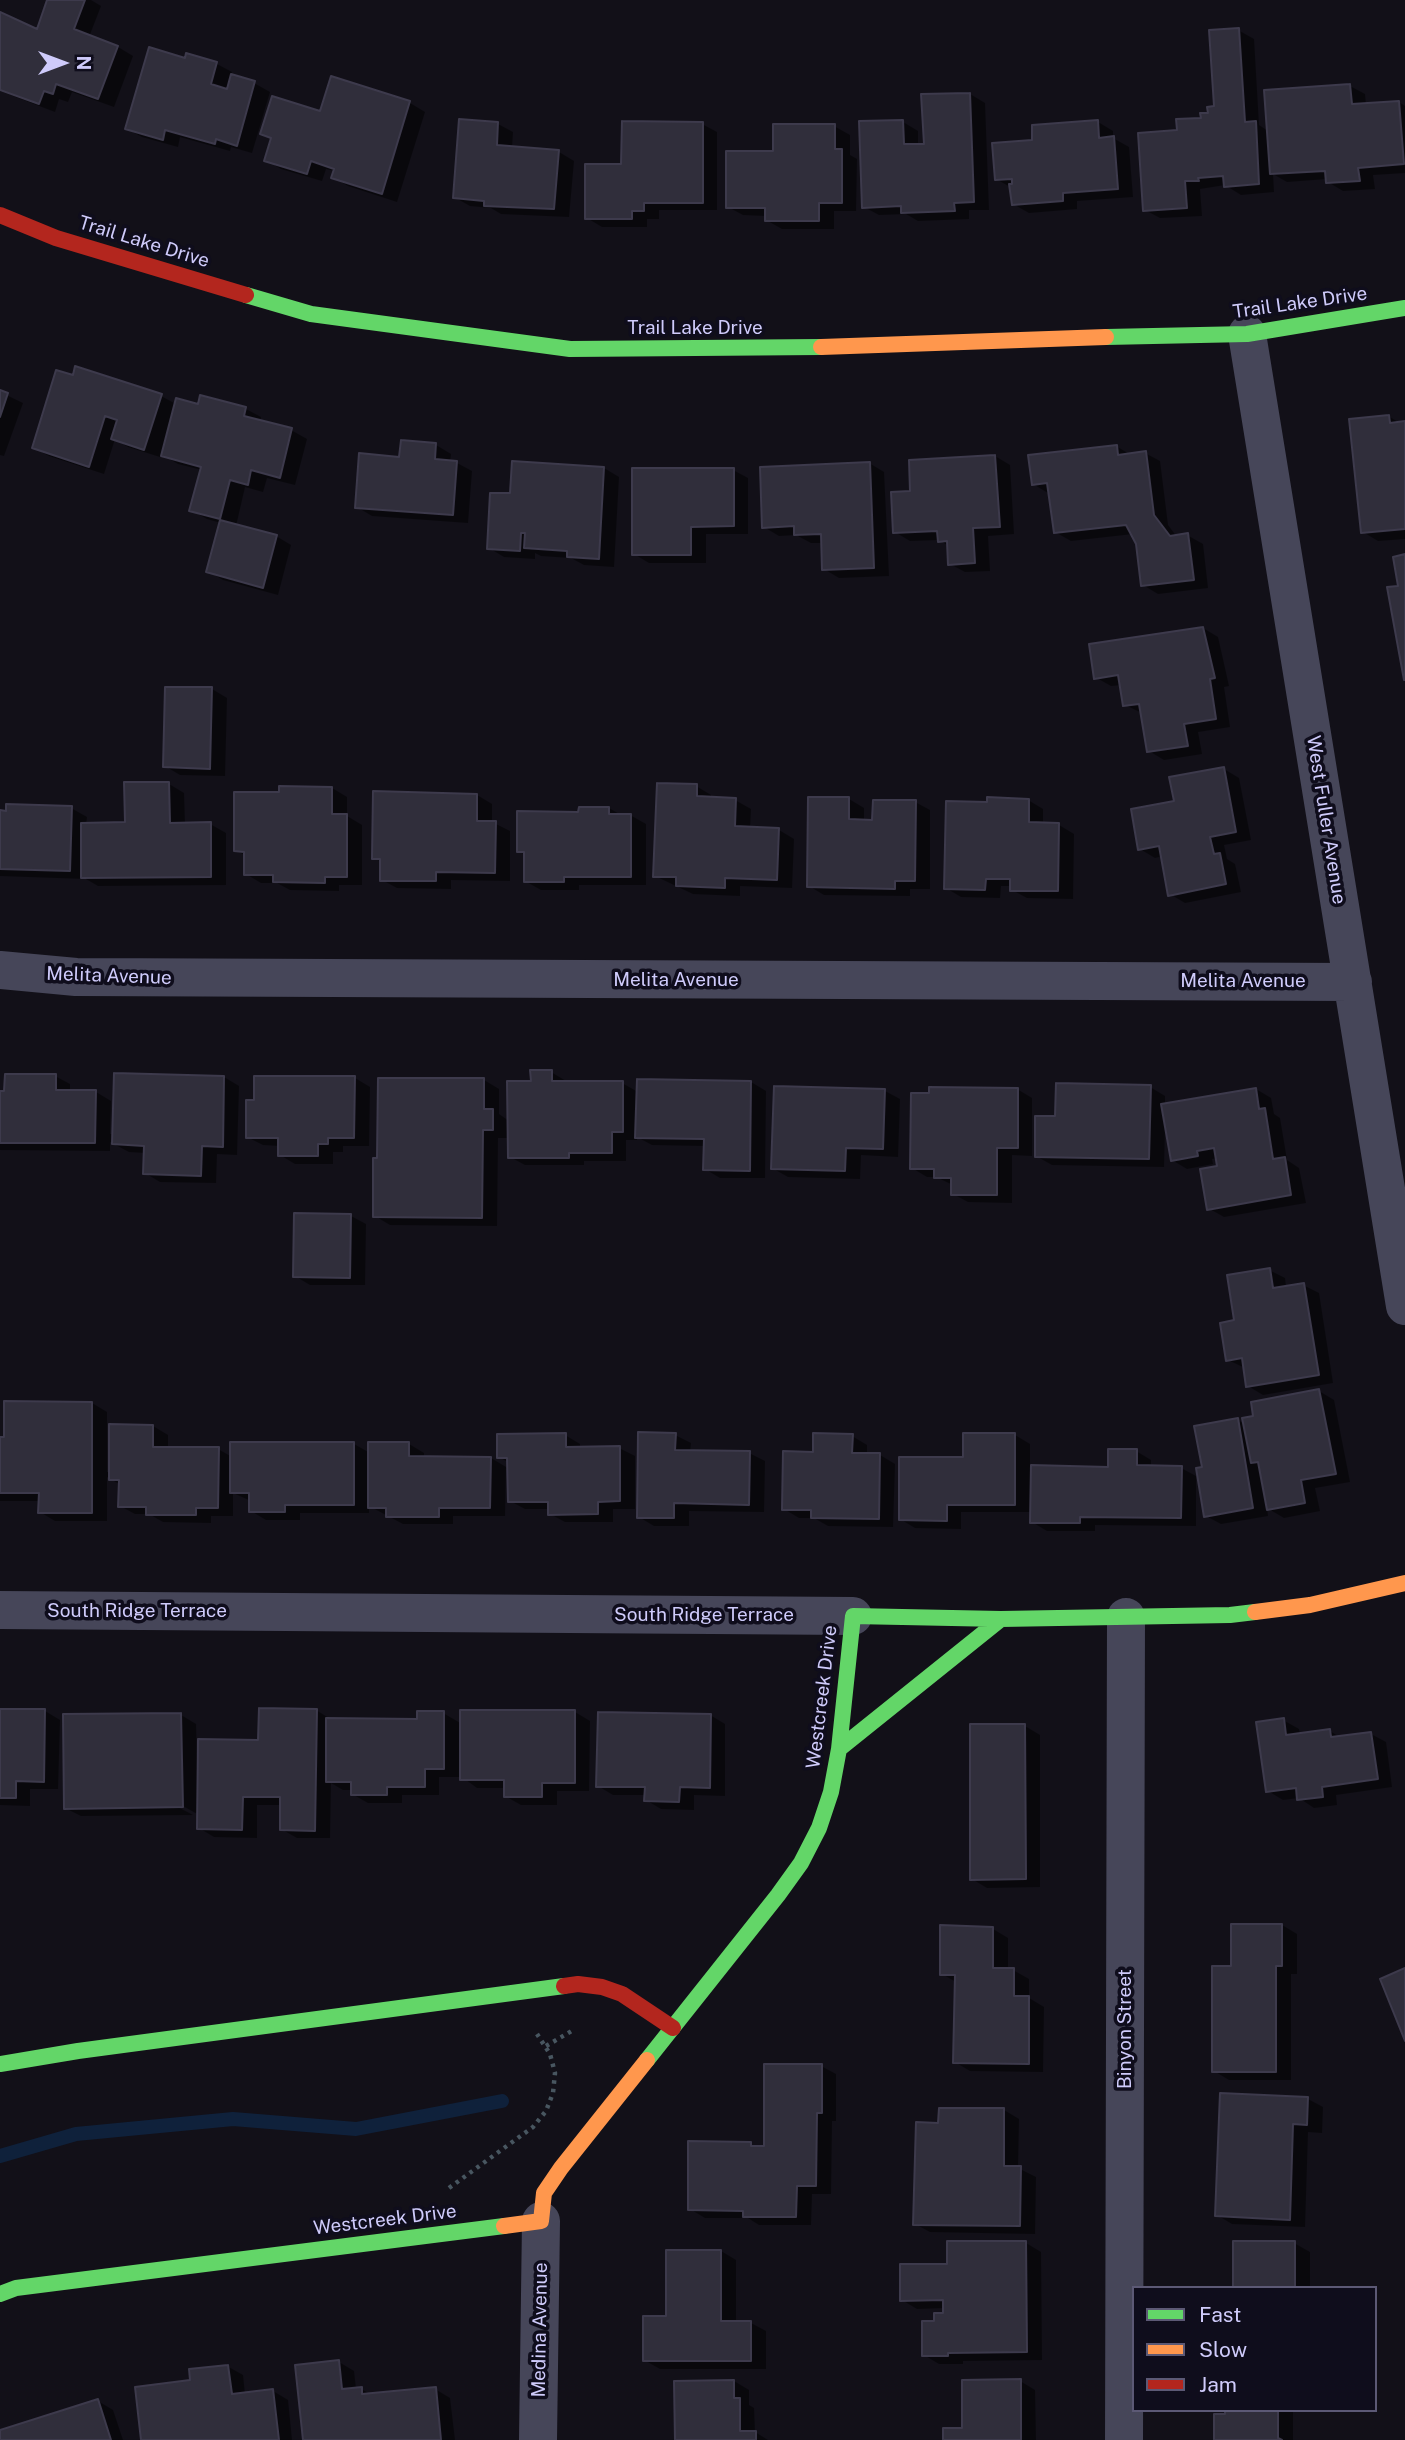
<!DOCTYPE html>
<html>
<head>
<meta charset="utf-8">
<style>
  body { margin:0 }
  #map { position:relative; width:1405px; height:2440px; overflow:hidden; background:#121018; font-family:"Public Sans",sans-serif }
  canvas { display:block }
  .legend { position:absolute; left:1132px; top:2286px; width:245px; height:126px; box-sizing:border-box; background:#0f0d1c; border:2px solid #5c5975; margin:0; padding:9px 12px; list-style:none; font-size:21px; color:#cfcbfb }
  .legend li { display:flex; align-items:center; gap:14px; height:35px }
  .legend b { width:35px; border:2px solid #5c5975 }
  .north { position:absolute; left:28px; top:28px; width:70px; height:70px; -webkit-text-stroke:5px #0f0d1c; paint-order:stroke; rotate:90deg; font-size:19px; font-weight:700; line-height:28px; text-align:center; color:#cfcbfb }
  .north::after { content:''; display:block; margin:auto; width:24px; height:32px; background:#cfcbfb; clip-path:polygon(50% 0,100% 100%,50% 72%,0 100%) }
</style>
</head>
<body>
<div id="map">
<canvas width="1405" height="2440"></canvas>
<ul class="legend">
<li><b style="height:9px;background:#63d668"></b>Fast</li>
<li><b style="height:9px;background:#ff974d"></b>Slow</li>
<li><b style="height:9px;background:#b3261e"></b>Jam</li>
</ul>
<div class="north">N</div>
</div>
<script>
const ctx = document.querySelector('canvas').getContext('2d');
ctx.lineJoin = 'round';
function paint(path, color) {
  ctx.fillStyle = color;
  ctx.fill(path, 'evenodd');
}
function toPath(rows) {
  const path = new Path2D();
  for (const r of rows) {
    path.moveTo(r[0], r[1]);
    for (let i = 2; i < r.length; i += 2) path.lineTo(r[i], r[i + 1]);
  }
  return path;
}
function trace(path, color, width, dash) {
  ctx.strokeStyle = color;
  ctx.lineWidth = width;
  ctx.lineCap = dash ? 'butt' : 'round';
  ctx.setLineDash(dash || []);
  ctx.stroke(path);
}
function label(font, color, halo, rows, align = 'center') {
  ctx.font = font + ' "Public Sans",sans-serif';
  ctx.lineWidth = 7;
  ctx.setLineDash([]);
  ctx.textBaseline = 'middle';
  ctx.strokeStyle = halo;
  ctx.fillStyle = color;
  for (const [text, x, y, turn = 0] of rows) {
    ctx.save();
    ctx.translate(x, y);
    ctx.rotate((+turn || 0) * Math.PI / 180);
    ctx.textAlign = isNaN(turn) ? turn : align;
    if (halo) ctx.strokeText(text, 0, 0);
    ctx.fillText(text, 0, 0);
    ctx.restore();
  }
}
paint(toPath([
  [49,0,91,0,101,6,89,37,118,47,133,56,114,107,72,92,68,102,59,99,55,112,0,91,0,14,38,31],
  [1238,30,1254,39,1259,125,1268,131,1350,86,1365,94,1366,105,1399,102,1405,106,1405,173,1373,175,1375,189,1343,191,1328,182,1327,179,1287,182,1273,174,1274,192,1241,195,1225,185,1200,189,1202,216,1160,218,1145,210,1178,132,1203,119,1215,108],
  [187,55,217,64,232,72,231,76,254,83,270,92,252,153,231,147,230,151,180,137,178,147,142,137,127,129,186,60],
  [332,78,410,103,425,112,397,202,348,186,333,177,335,171,326,169,322,181,281,169,266,160,272,139,262,133,321,113],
  [970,94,985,103,989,210,969,210,969,219,918,221,906,214,879,215,864,207,903,122,918,131,918,146,926,146],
  [461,121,498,124,513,132,512,148,559,152,574,161,569,217,501,214,491,208,470,206,454,197],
  [1098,122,1113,131,1113,138,1129,147,1133,197,1077,201,1077,209,1029,213,1013,204,1012,188,996,179,1034,142],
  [702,124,717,132,717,210,659,210,659,219,647,219,647,227,602,227,587,218,623,166],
  [834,126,850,135,850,155,857,159,856,211,834,211,834,229,782,229,766,220,766,216,743,215,728,207,775,153],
  [57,372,161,396,176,404,200,406,202,397,246,409,261,417,260,422,291,430,307,439,295,485,267,478,263,492,245,487,236,526,276,536,291,545,278,595,223,580,208,571,221,523,207,519,191,510,202,470,178,464,161,454,160,457,128,447,115,439,104,474,49,456,34,448],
  [0,392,23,403,4,456,0,455],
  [1388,416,1400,423,1405,423,1405,539,1378,541,1363,532],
  [436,445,451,454,450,462,457,463,472,471,468,523,372,516,357,507,401,458],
  [1116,446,1131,455,1145,453,1160,461,1168,525,1177,537,1187,535,1203,544,1208,588,1158,594,1143,585,1138,544,1133,534,1071,541,1055,532,1048,493,1033,484],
  [995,456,1010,465,1014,534,988,536,990,571,965,572,950,564,949,546,939,540,910,541,895,532,912,493],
  [869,463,884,472,889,576,839,578,824,569,823,543,811,543,796,535,779,536,764,527],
  [604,468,619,477,614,567,584,565,571,558,541,556,535,553,535,559,504,557,489,548,511,495],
  [733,470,748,478,748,534,706,534,706,563,649,563,634,554],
  [1203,628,1218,637,1229,686,1224,687,1230,727,1198,732,1202,754,1164,760,1149,751,1142,713,1125,705,1122,685,1111,686,1095,677],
  [212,689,227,698,225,776,180,775,165,766],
  [1224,769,1239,778,1251,840,1224,845,1227,859,1235,864,1241,892,1185,903,1170,894,1163,856,1155,858,1140,849,1176,802],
  [169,784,184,793,185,825,210,824,226,833,226,885,98,886,86,879,0,876,0,812,71,808,87,817,86,825,127,824],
  [696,786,711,795,711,799,735,800,751,809,750,829,779,830,794,839,792,888,740,886,740,896,693,894,655,876],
  [332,788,347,797,347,816,362,825,362,885,339,885,339,891,290,890,277,883,261,883,246,874,246,856,236,850,281,794],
  [477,795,492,804,492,822,510,831,510,881,451,880,451,889,397,888,382,880,382,862,374,858],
  [849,799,864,808,864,821,874,822,915,802,930,810,930,889,910,889,910,896,824,895,809,886],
  [1028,800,1043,809,1043,824,1059,825,1074,834,1073,899,1027,898,1012,890,1012,886,1001,886,1000,898,961,897,946,888,988,804],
  [609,808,621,815,630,815,646,824,646,885,579,885,579,890,541,890,525,881,525,855,519,851,580,814],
  [551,1072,566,1081,566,1083,622,1083,638,1092,751,1082,766,1091,765,1178,720,1178,705,1169,706,1146,652,1145,637,1137,637,1140,626,1140,626,1161,584,1161,584,1165,525,1165,510,1157,510,1138,498,1138,497,1226,390,1225,375,1216,484,1080,499,1089,499,1114,509,1121,533,1082],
  [55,1076,70,1084,70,1092,96,1092,111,1101,110,1134,114,1134,224,1077,239,1086,237,1155,217,1154,216,1183,160,1182,145,1173,146,1153,129,1152,110,1142,110,1151,0,1150,0,1093],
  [355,1078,370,1087,369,1146,343,1146,343,1152,333,1152,333,1164,295,1164,280,1155,280,1146,263,1145,247,1137],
  [1150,1087,1165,1096,1165,1105,1256,1089,1271,1098,1274,1114,1280,1118,1287,1160,1299,1168,1306,1203,1224,1217,1208,1208,1219,1168,1218,1158,1212,1159,1213,1164,1187,1169,1172,1160,1167,1127,1165,1127,1164,1167,1052,1165,1036,1156,1057,1117],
  [1017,1089,1032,1098,1032,1156,1012,1155,1012,1203,968,1202,953,1194,953,1185,936,1177,927,1177,912,1168],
  [885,1091,900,1099,898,1157,861,1155,860,1179,788,1177,772,1168],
  [351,1216,366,1224,365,1285,310,1285,295,1276],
  [1269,1270,1285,1278,1286,1287,1303,1285,1319,1293,1333,1383,1263,1395,1248,1386,1245,1368,1228,1360],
  [1319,1391,1334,1400,1350,1482,1315,1488,1320,1511,1284,1518,1267,1508,1268,1516,1221,1524,1206,1516,1204,1469,1238,1420,1245,1424],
  [6,1403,92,1403,107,1412,107,1472,111,1472,153,1426,168,1435,168,1448,218,1449,232,1457,354,1444,370,1453,409,1444,424,1453,424,1458,491,1458,506,1467,505,1516,453,1516,453,1524,403,1524,369,1506,369,1513,300,1513,300,1520,266,1520,251,1511,251,1501,233,1493,233,1516,211,1516,211,1523,163,1522,149,1514,135,1514,120,1506,121,1485,107,1477,107,1521,55,1521,40,1512,40,1501,0,1501,0,1447,5,1438],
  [565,1435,580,1444,580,1448,619,1448,635,1456,635,1509,613,1509,613,1522,565,1522,550,1514,550,1509,525,1509,510,1501,509,1460,506,1461,499,1457],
  [675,1435,691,1443,690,1452,749,1453,765,1461,764,1512,689,1511,689,1526,654,1526,639,1517],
  [1015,1435,1030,1444,1030,1467,1110,1468,1136,1451,1151,1460,1151,1467,1181,1468,1196,1476,1196,1526,1095,1525,1095,1531,1047,1531,1032,1522,1032,1512,961,1512,961,1529,915,1528,900,1519,965,1458],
  [852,1436,867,1445,867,1455,880,1455,895,1464,893,1527,828,1526,814,1518,799,1518,784,1509,815,1453],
  [0,1710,45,1711,60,1720,58,1789,30,1789,30,1806,0,1805],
  [316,1710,332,1720,419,1720,443,1713,462,1724,575,1712,590,1721,589,1791,557,1791,557,1805,521,1805,505,1796,505,1788,477,1788,462,1777,439,1777,439,1795,402,1795,402,1803,368,1803,352,1794,352,1790,343,1790,331,1783,330,1838,297,1838,281,1829,282,1805,257,1805,257,1838,214,1837,199,1828,199,1815,176,1802,174,1805,193,1815,81,1816,65,1808,181,1715,196,1724,197,1759,200,1759,260,1742],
  [710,1715,725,1724,725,1796,694,1795,694,1810,661,1809,646,1800,646,1795,613,1795,598,1786],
  [1283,1720,1299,1729,1300,1735,1330,1731,1341,1738,1371,1734,1386,1742,1392,1787,1336,1795,1337,1805,1314,1808,1299,1798,1283,1800,1268,1791],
  [1025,1726,1040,1735,1040,1887,987,1888,972,1879],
  [1282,1925,1297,1934,1297,1974,1291,1974,1291,2080,1229,2080,1214,2071,1232,1968],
  [993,1929,1008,1938,1008,1970,1013,1970,1029,1979,1029,1998,1044,2007,1043,2072,970,2071,955,2062,956,1982,942,1974],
  [821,2066,836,2074,836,2121,832,2121,831,2194,812,2194,811,2225,759,2225,748,2218,705,2218,690,2209,750,2144,757,2148,766,2148],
  [1308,2099,1323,2107,1322,2133,1308,2132,1305,2227,1232,2224,1217,2215],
  [1004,2110,1019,2119,1018,2168,1036,2177,1035,2234,930,2232,915,2224,940,2124],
  [1026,2243,1041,2252,1042,2360,963,2361,963,2364,939,2364,924,2355,936,2323,945,2314,945,2308,917,2309,902,2300,949,2266],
  [1294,2243,1310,2252,1310,2288,1235,2288],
  [721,2251,736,2260,736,2323,751,2323,766,2331,766,2369,660,2369,644,2360,668,2318],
  [339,2362,354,2371,356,2389,361,2389,372,2395,435,2389,450,2398,455,2440,304,2440],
  [227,2366,243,2375,245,2394,273,2391,288,2400,292,2440,143,2440,192,2381],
  [734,2381,749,2390,749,2405,754,2408,755,2432,768,2440,677,2440],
  [1020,2381,1035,2390,1036,2440,945,2440,964,2430],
  [98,2401,113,2410,123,2440,0,2440,0,2432],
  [1226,2410,1293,2410,1293,2440,1215,2440,1226,2416]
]), '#0007');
trace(toPath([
  [0,2156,76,2134,233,2119,356,2129,502,2101]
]), '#0f213b', 14);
const building = toPath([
  [47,0,85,0,74,29,118,46,98,99,56,84,53,94,44,91,39,104,0,90,0,12,37,29,47,0],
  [1239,28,1245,122,1256,121,1259,184,1224,187,1223,176,1198,178,1199,181,1185,181,1187,208,1143,211,1138,133,1177,130,1176,119,1201,118,1200,113,1208,113,1207,107,1214,106,1209,30,1239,28],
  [149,47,185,58,186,53,217,62,211,84,227,89,231,74,255,81,237,146,216,139,215,144,165,130,163,140,125,129,149,47],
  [331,76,410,101,382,194,331,178,334,169,311,161,307,174,264,161,271,138,260,134,272,96,320,111,331,76],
  [1350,84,1352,104,1399,101,1404,164,1358,168,1360,181,1326,183,1325,171,1270,174,1264,90,1350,84],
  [970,93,974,202,954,203,955,211,901,213,901,206,862,208,859,121,903,120,904,144,924,144,921,94,970,93],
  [459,119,498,122,497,145,559,150,554,209,484,206,484,201,453,198,459,119],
  [1098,120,1099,138,1114,136,1118,189,1063,193,1063,201,1012,205,1009,184,1012,184,1012,179,995,180,992,143,1032,140,1032,125,1098,120],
  [622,121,703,122,703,203,644,203,644,211,632,211,632,219,585,219,585,164,621,164,622,121],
  [773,124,835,124,835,149,842,149,842,203,819,203,819,221,765,221,765,208,726,208,726,151,773,151,773,124],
  [75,366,162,394,144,450,111,439,117,420,105,416,89,467,32,448,56,370,73,375,75,366],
  [0,390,8,393,0,417,0,390],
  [200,395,246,407,244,416,292,428,280,478,251,470,248,485,230,480,220,519,189,511,201,467,161,456,176,398,198,404,200,395],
  [1389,415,1390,423,1405,421,1405,529,1361,533,1349,419,1389,415],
  [401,440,436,443,435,459,457,461,453,515,355,508,359,453,399,457,401,440],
  [1117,445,1118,455,1146,451,1154,515,1170,536,1188,533,1194,580,1141,586,1136,544,1126,525,1054,533,1047,483,1032,485,1028,455,1117,445],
  [995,455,1000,527,973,528,975,563,948,565,947,541,938,542,937,531,893,533,891,492,910,491,909,460,995,455],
  [512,461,604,467,599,559,567,557,567,551,524,548,525,533,521,533,520,551,487,549,490,493,510,493,512,461],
  [870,462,874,568,822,570,821,534,794,535,794,526,762,528,760,467,870,462],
  [632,468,734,468,734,526,691,527,691,555,632,555,632,468],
  [220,520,277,535,263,588,206,572,220,520],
  [1405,554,1405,680,1404,680,1387,587,1398,586,1393,557,1405,554],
  [1203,627,1215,678,1210,679,1216,719,1184,724,1188,746,1147,752,1139,704,1123,706,1118,675,1094,679,1089,644,1203,627],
  [165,687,212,687,210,769,163,767,165,687],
  [1224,767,1236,832,1210,837,1214,854,1220,853,1226,884,1168,896,1159,846,1138,850,1131,809,1174,801,1169,777,1224,767],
  [124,782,169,782,170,823,211,822,211,877,81,878,81,823,125,822,124,782],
  [657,783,697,784,697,796,736,798,735,826,779,828,777,880,725,878,725,888,676,886,676,877,653,877,657,783],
  [279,786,332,787,332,814,347,814,347,877,325,877,325,883,273,882,273,875,244,875,244,852,234,851,234,792,279,792,279,786],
  [373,791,477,794,477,821,496,821,495,873,436,872,436,881,380,881,380,859,372,859,373,791],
  [808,797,849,797,849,819,872,820,873,800,916,800,915,881,895,881,895,889,807,887,808,797],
  [987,797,1029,799,1029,822,1059,823,1058,891,1010,891,1010,879,986,879,985,890,944,889,946,801,987,802,987,797],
  [6,804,72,806,70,871,0,869,0,810,6,811,6,804],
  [579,807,609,807,609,814,631,814,631,877,564,877,564,882,524,882,524,852,517,852,517,811,578,812,579,807],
  [530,1070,552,1070,552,1081,623,1081,623,1132,612,1132,612,1153,569,1153,569,1158,508,1158,507,1081,531,1081,530,1070],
  [114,1073,224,1076,223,1147,202,1146,201,1176,143,1174,144,1146,112,1144,114,1073],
  [5,1074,56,1074,56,1090,96,1090,95,1143,0,1143,0,1091,4,1091,5,1074],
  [254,1076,355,1076,354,1138,328,1138,328,1144,318,1144,318,1156,278,1156,278,1138,246,1138,246,1100,254,1100,254,1076],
  [378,1078,484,1078,484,1109,493,1109,493,1130,483,1130,482,1218,373,1217,373,1158,377,1158,378,1078],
  [637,1079,751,1081,750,1171,703,1170,704,1139,635,1138,637,1079],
  [1056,1083,1151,1085,1149,1159,1035,1157,1035,1116,1055,1116,1056,1083],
  [774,1086,885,1089,883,1149,846,1148,845,1171,771,1169,774,1086],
  [929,1087,1018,1088,1018,1148,997,1148,997,1195,951,1195,951,1178,934,1178,934,1169,910,1169,911,1093,929,1093,929,1087],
  [1256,1088,1259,1109,1265,1108,1273,1159,1285,1157,1291,1195,1207,1210,1200,1169,1217,1166,1214,1148,1197,1151,1198,1156,1171,1161,1161,1104,1256,1088],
  [294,1213,351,1214,350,1278,293,1277,294,1213],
  [1270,1268,1273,1288,1304,1283,1319,1375,1246,1387,1242,1358,1226,1361,1220,1323,1234,1320,1227,1275,1270,1268],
  [1319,1389,1336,1474,1301,1480,1305,1503,1267,1510,1258,1462,1251,1463,1242,1418,1253,1416,1251,1402,1319,1389],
  [4,1401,92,1402,92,1513,38,1513,39,1493,0,1493,0,1437,4,1437,4,1401],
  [1238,1418,1253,1508,1204,1517,1196,1468,1202,1467,1194,1426,1238,1418],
  [109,1424,153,1425,153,1447,219,1447,218,1508,196,1508,196,1515,146,1515,146,1507,118,1507,119,1480,109,1480,109,1424],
  [638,1432,676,1433,675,1450,750,1451,749,1505,674,1503,674,1518,637,1518,638,1432],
  [566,1433,566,1447,620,1446,620,1501,598,1502,598,1514,548,1515,548,1502,508,1502,507,1458,497,1458,497,1434,566,1433],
  [813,1433,853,1434,852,1453,880,1453,879,1519,811,1518,811,1510,782,1510,783,1451,813,1452,813,1433],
  [963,1433,1015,1433,1015,1505,947,1505,947,1521,899,1520,899,1457,963,1457,963,1433],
  [230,1442,354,1442,354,1505,285,1505,285,1512,249,1512,249,1493,230,1493,230,1442],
  [368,1442,409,1442,409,1456,491,1457,490,1508,439,1508,439,1517,386,1517,386,1508,368,1508,368,1442],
  [1108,1449,1137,1449,1137,1465,1182,1466,1181,1518,1080,1517,1080,1523,1030,1523,1031,1465,1108,1467,1108,1449],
  [259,1708,317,1709,315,1831,280,1830,280,1797,243,1797,242,1830,197,1829,198,1739,258,1740,259,1708],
  [0,1709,45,1709,44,1782,16,1781,16,1798,0,1798,0,1709],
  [460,1710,575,1710,575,1783,542,1783,542,1797,504,1797,504,1780,460,1780,460,1710],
  [417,1711,444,1711,444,1769,425,1769,425,1787,387,1787,387,1795,351,1795,351,1782,326,1782,326,1718,417,1719,417,1711],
  [598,1712,711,1714,710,1788,680,1787,679,1802,644,1801,645,1787,596,1787,598,1712],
  [181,1713,183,1807,64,1809,63,1714,181,1713],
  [1284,1718,1286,1735,1330,1729,1331,1737,1371,1732,1378,1779,1322,1787,1323,1797,1297,1800,1296,1788,1266,1792,1256,1722,1284,1718],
  [970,1724,1025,1724,1026,1879,970,1880,970,1724],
  [1231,1924,1282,1924,1282,1966,1276,1966,1276,2072,1212,2072,1212,1966,1231,1966,1231,1924],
  [940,1925,993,1927,993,1968,1014,1968,1014,1996,1029,1996,1029,2064,953,2063,955,1975,940,1975,940,1925],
  [1405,1968,1405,2041,1380,1979,1405,1968],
  [764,2064,822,2064,822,2113,817,2113,816,2186,797,2186,796,2217,743,2217,743,2211,688,2210,688,2141,751,2142,751,2146,764,2146,764,2064],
  [1220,2093,1308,2097,1307,2125,1293,2124,1290,2220,1215,2216,1220,2093],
  [939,2108,1004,2108,1004,2166,1021,2166,1020,2226,913,2225,916,2122,938,2123,939,2108],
  [947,2241,1026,2241,1027,2352,948,2353,948,2356,922,2356,922,2321,934,2321,934,2313,943,2313,943,2300,900,2301,900,2264,947,2264,947,2241],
  [1233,2241,1295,2241,1295,2288,1233,2288,1233,2241],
  [666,2250,721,2250,721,2321,751,2321,751,2361,643,2361,643,2316,666,2316,666,2250],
  [339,2360,342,2389,362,2387,362,2394,436,2387,441,2440,303,2440,295,2365,339,2360],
  [228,2365,232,2394,273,2389,279,2440,141,2440,135,2387,190,2380,189,2369,228,2365],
  [1021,2379,1021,2440,943,2440,943,2428,962,2428,962,2380,1021,2379],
  [734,2380,734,2398,740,2398,740,2431,756,2431,756,2440,675,2440,674,2381,734,2380],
  [98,2399,111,2440,0,2440,0,2430,98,2399],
  [1225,2410,1278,2410,1278,2438,1282,2440,1214,2440,1214,2414,1225,2414,1225,2410]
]);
paint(building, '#302e3b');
trace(building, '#3d3a4c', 2);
trace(toPath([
  [546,2046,575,2029],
  [449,2188,533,2127,546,2111,553,2093,555,2073,550,2054,537,2034]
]), '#485660', 4.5, [3.5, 5]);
trace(toPath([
  [1247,334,1405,1306],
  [0,970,76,977,1353,982],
  [0,1610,853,1616],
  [538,2440,541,2221],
  [1124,2440,1126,1617]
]), '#464659', 38);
trace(toPath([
  [246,295,311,314,570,349,821,347],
  [1106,337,1247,334,1405,308],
  [839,1749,1001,1619],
  [647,2060,778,1895,801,1863,819,1828,831,1792,839,1749,853,1616,1001,1619,1230,1615,1255,1612],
  [0,2064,78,2051,564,1986],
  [0,2294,16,2288,504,2226]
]), '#63d668', 16);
trace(toPath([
  [821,347,1106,337],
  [1255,1612,1310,1605,1405,1583],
  [504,2226,541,2221,544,2193,561,2168,647,2060]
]), '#ff974d', 16);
trace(toPath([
  [0,215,56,238,246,295],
  [564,1986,578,1984,602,1987,622,1994,673,2028]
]), '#b3261e', 16);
label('19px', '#cfcbfb', '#0f0d1c', [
  ["Trail Lake Drive",144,242,17],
  ["Trail Lake Drive",1300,303,-8],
  ["Trail Lake Drive",695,328],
  ["West Fuller Avenue",1326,820,81],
  ["Melita Avenue",109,976,2],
  ["Melita Avenue",676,980],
  ["Melita Avenue",1243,981],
  ["South Ridge Terrace",137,1611],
  ["South Ridge Terrace",704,1615],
  ["Westcreek Drive",822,1697,-83],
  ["Binyon Street",1125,2029,-90],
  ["Westcreek Drive",385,2220,-7],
  ["Medina Avenue",540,2330,-89]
]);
</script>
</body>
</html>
